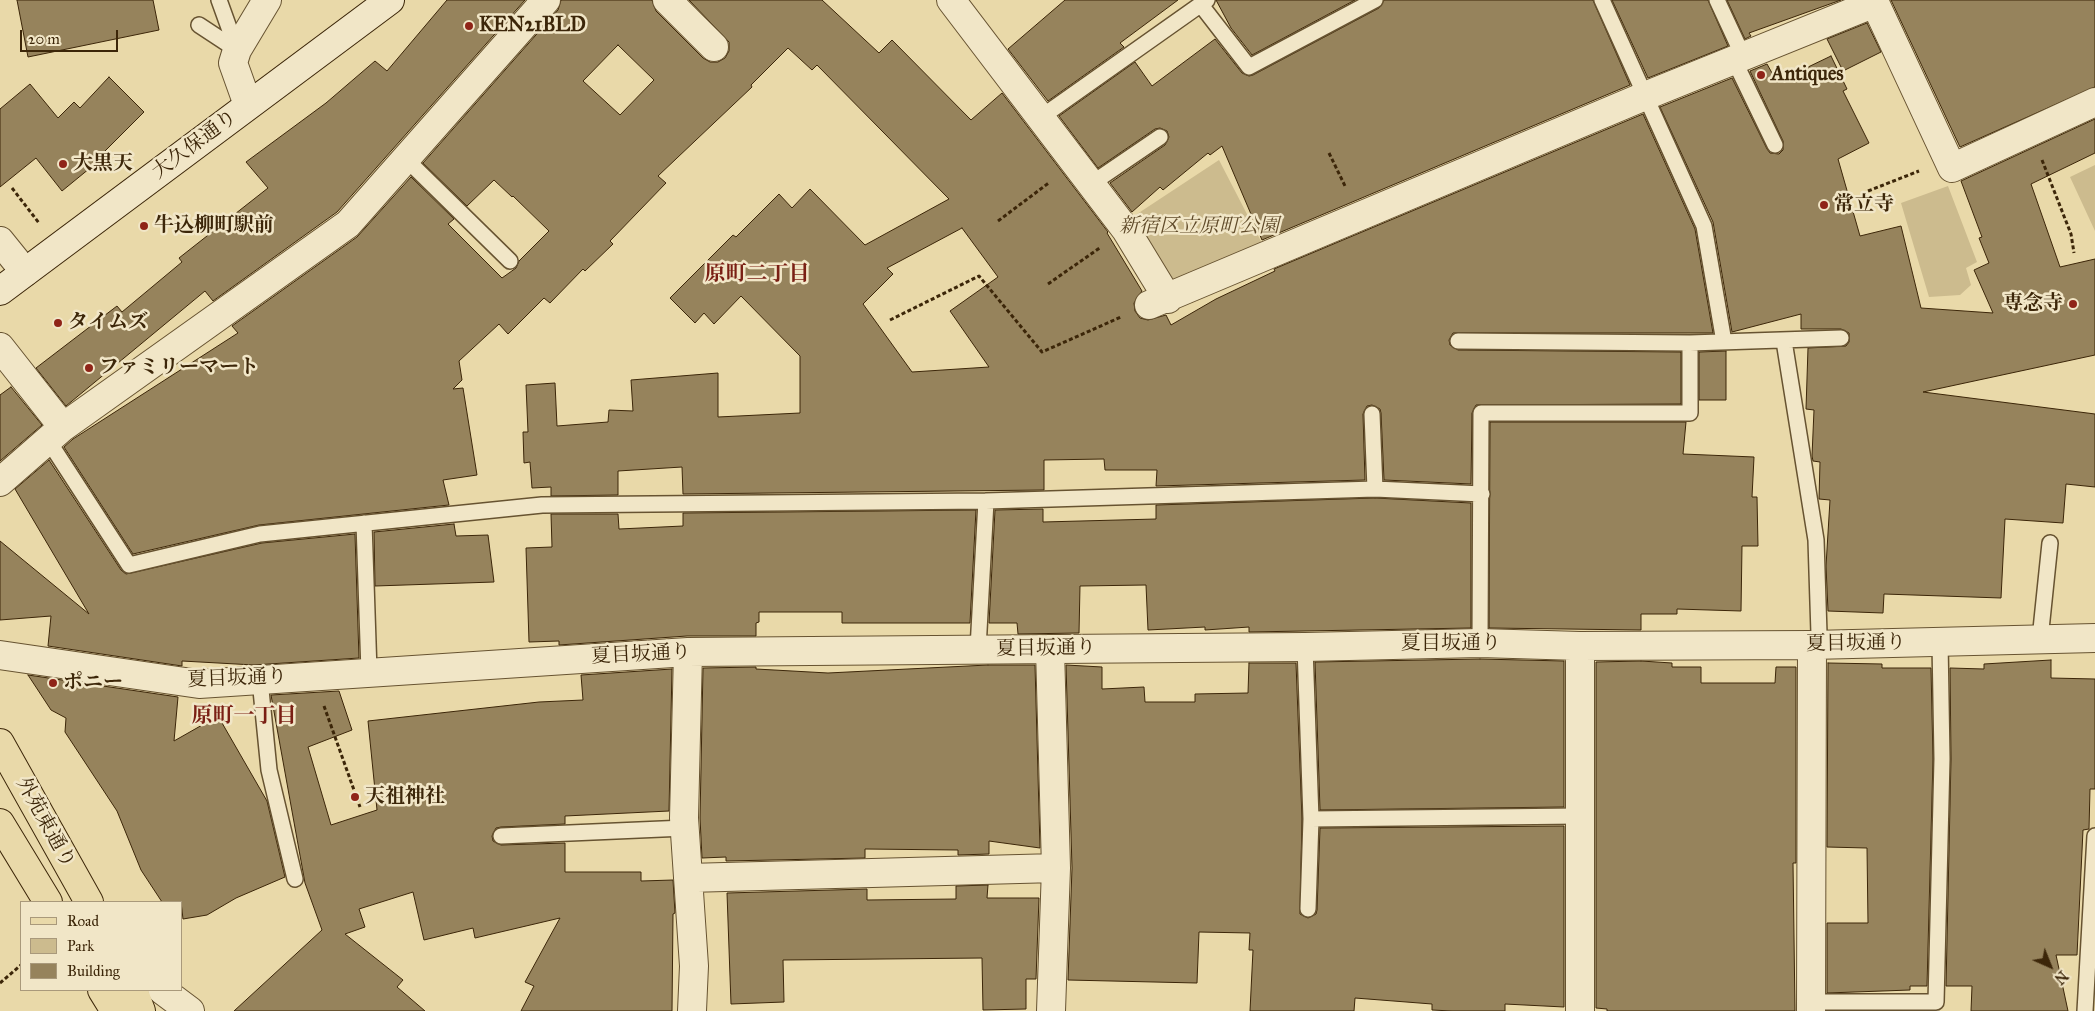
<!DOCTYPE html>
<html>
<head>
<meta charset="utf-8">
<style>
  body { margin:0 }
  #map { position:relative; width:2095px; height:1011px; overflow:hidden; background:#e9d9a9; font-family:"IM FELL Great Primer",serif }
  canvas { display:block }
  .legend { position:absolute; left:20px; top:901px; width:162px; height:90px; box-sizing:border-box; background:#f1e6c7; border:1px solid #a9997b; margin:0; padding:6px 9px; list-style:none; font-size:15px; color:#3c2609 }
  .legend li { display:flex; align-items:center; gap:10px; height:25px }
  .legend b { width:25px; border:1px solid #a9997b }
  .north { position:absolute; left:2025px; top:941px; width:50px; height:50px; -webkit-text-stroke:4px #f1e6c7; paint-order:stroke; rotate:136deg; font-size:14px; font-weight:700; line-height:20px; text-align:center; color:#3c2609 }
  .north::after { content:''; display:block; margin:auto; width:18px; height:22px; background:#3c2609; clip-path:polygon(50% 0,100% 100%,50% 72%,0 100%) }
  .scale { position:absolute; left:20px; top:30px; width:98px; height:22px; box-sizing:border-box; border:2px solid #3c2609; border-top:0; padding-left:6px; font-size:15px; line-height:18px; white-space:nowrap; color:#3c2609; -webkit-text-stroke:4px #f1e6c7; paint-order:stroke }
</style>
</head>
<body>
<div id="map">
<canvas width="2095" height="1011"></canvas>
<ul class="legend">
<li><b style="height:6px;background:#e9d9a9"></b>Road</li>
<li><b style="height:14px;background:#ccbb8e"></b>Park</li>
<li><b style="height:14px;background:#96835c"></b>Building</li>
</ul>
<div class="north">N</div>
<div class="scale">20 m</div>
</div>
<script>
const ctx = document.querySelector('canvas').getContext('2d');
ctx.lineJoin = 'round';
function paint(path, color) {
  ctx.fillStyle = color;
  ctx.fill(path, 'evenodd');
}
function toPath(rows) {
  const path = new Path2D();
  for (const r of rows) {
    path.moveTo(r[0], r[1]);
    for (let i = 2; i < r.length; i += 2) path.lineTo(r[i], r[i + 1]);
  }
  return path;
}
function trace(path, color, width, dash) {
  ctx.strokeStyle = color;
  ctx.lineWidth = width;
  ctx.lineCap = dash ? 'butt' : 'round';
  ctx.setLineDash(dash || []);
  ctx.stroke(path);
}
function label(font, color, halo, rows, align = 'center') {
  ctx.font = font + ' "IM FELL Great Primer","Noto Serif JP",serif';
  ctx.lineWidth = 5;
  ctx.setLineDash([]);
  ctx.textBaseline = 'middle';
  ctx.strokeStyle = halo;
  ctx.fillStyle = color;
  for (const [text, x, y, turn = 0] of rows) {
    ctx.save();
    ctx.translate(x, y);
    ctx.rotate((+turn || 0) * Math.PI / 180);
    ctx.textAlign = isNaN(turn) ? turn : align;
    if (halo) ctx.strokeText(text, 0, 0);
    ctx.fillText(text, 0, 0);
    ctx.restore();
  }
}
paint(toPath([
  [1219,160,1265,249,1173,288,1128,220],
  [2095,165,2095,231,2070,177],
  [1948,186,1977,262,1966,268,1971,285,1960,295,1929,297,1901,203]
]), '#ccbb8e');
const building = toPath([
  [17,0,153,0,159,30,28,57,17,0],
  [447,0,525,0,337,212,213,301,205,291,66,406,36,368,117,306,122,312,182,262,179,258,268,188,246,162,326,103,375,61,387,71,447,0],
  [561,0,652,0,656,11,703,58,710,62,718,62,725,58,729,51,729,42,689,0,822,0,879,53,892,40,971,120,1002,93,1108,232,1107,233,1142,291,1134,303,1135,311,1140,318,1148,320,1166,315,1171,325,1216,299,1275,271,1274,269,1643,114,1695,229,1713,333,1453,333,1449,340,1450,345,1458,350,1681,352,1681,404,1476,405,1472,413,1471,484,1384,480,1381,413,1380,409,1372,405,1367,406,1363,414,1365,480,1156,486,1157,470,1105,470,1104,459,1044,460,1044,490,683,494,682,467,618,471,618,495,551,496,551,487,532,488,530,462,524,463,523,432,528,432,526,385,555,383,557,426,608,422,609,410,633,411,631,380,718,373,718,417,800,413,800,356,741,296,714,324,704,313,695,323,670,298,733,235,736,237,779,194,792,208,810,189,865,245,949,199,817,65,812,70,788,48,751,85,752,87,658,176,666,183,610,241,613,244,585,271,583,269,550,303,544,298,508,334,499,324,459,361,462,380,453,389,463,388,477,475,443,480,449,505,259,525,133,554,64,447,73,439,238,333,232,326,357,237,411,177,454,219,448,224,502,278,516,268,519,261,549,231,513,196,512,197,494,180,467,206,423,163,558,10,561,0],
  [618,45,654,80,620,115,583,81,618,45],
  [962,228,998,277,950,311,989,367,912,372,863,304,893,274,887,268,962,228],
  [1065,0,1178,0,1120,43,1124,47,1048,101,1008,49,1065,0],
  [1216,0,1355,0,1252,55,1231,28,1216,0],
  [1384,0,1593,0,1630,85,1262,240,1222,146,1210,155,1208,153,1163,190,1160,187,1132,212,1110,183,1165,145,1169,137,1167,131,1160,128,1155,129,1098,168,1059,116,1135,62,1152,86,1215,39,1242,73,1249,76,1253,75,1379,8,1384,0],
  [1612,0,1708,0,1728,46,1648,78,1612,0],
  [1727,0,1841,0,1749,33,1751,36,1745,39,1727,0],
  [1891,0,2095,0,2095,87,1960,147,1891,0],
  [1867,23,1881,52,1843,71,1827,39,1867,23],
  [1831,56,1847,89,1843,91,1869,143,1838,159,1860,236,1901,226,1921,308,1993,313,1974,270,1989,263,1979,238,1982,237,1961,181,2095,119,2095,153,2031,184,2060,267,2095,259,2095,355,1923,392,2095,414,2095,487,2066,484,2063,523,2005,519,2001,598,1884,594,1883,613,1828,611,1826,566,1830,500,1819,499,1820,462,1813,461,1812,456,1814,410,1806,409,1808,348,1846,346,1849,342,1849,333,1841,329,1801,329,1801,314,1732,332,1713,222,1660,107,1732,78,1767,149,1770,153,1779,154,1783,150,1783,141,1750,71,1767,64,1777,82,1831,56],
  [109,77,144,112,94,162,95,164,62,191,36,158,0,187,0,109,30,84,58,118,74,102,80,108,109,77],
  [1726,351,1726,400,1699,400,1699,352,1726,351],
  [11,387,42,425,0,461,0,395,11,387],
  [1490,422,1686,422,1683,454,1754,457,1752,497,1757,497,1758,546,1742,546,1741,611,1677,609,1677,614,1641,614,1641,630,1489,628,1490,422],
  [49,460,121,570,126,574,262,543,355,534,359,658,254,665,182,661,182,666,48,646,51,616,0,620,0,541,89,614,15,489,49,460],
  [1375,498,1471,503,1471,628,1249,632,1249,627,1205,630,1205,627,1148,630,1146,585,1080,586,1079,633,1018,634,1017,623,989,623,995,510,1043,509,1043,522,1156,519,1156,505,1375,498],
  [976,510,970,623,842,623,842,612,759,612,759,622,756,623,756,636,687,636,559,645,559,641,529,642,526,548,552,547,551,514,618,514,619,529,683,526,683,513,976,510],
  [454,524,456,536,488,535,494,582,375,586,374,532,454,524],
  [1480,659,1564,661,1564,807,1320,810,1315,662,1480,659],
  [2051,660,2051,678,2095,679,2095,789,2090,789,2089,829,2083,830,2077,955,2056,955,2068,1011,1971,1011,1972,986,1946,986,1951,759,1950,668,1984,669,1984,664,2051,660],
  [1641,661,1672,663,1672,667,1701,667,1701,683,1775,683,1776,667,1796,667,1796,863,1793,863,1795,1011,1607,1011,1607,1009,1596,1008,1596,662,1641,661],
  [1249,663,1296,663,1302,819,1300,914,1308,918,1316,914,1317,910,1320,828,1564,826,1564,1007,1505,1004,1505,1011,1452,1011,1432,1010,1432,1004,1355,998,1354,1011,1250,1011,1253,950,1249,950,1250,933,1199,932,1197,983,1068,980,1072,868,1066,665,1102,667,1102,689,1144,687,1145,702,1195,702,1195,694,1248,693,1249,663],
  [1828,663,1882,664,1882,668,1931,668,1933,759,1927,986,1910,986,1910,990,1827,993,1827,923,1868,923,1867,848,1827,847,1828,663],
  [988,665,1035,665,1040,848,989,841,989,854,958,855,958,850,865,849,865,858,726,861,726,857,702,858,700,818,703,668,756,667,756,669,828,673,988,665],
  [672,669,669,811,565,816,565,824,501,827,496,828,492,836,493,841,501,845,565,843,565,872,641,872,641,881,673,880,675,913,673,914,672,1011,521,1011,534,986,525,982,560,918,475,938,473,928,424,940,413,892,359,909,365,927,345,934,403,980,397,987,425,1011,234,1011,322,930,305,883,271,695,339,691,352,730,308,747,331,825,377,810,368,721,539,702,583,700,581,675,672,669],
  [28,675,178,697,174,741,218,716,267,801,285,877,236,898,207,915,183,919,181,902,162,902,141,870,117,811,65,732,66,718,51,710,28,675],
  [988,885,987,898,1039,898,1036,979,1026,979,1026,1009,983,1010,982,958,783,960,784,1002,731,1004,727,893,867,889,867,900,956,899,956,886,988,885]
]);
paint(building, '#96835c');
trace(building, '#3c2609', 1);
const lane = toPath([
  [219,0,237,50],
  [1602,0,1704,226,1724,342],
  [1717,0,1743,56],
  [1201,5,1249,67,1375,0],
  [199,25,237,50],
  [1734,60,1775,145],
  [1040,118,1207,0],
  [406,159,510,261],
  [1091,184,1160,137],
  [1458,341,1690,343,1841,338],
  [1784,341,1816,540,1819,634,1812,645],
  [1372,414,1375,489],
  [48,440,129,565,260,534,542,505,986,501],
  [364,523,369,672],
  [2040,639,2050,543],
  [1480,643,1481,413,1690,413,1690,343],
  [1305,647,1311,819,1308,909],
  [978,649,986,501,1375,489,1482,494],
  [260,680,269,770,295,879],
  [1311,819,1579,816],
  [501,836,685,828],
  [1811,1002,1936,1002,1942,759,1940,642],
  [2085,1011,2095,836]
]);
const street = toPath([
  [667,0,714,47],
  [951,0,1126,230,1168,299],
  [248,105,233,63,237,50,267,0],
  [0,241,25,272],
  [1149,305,1645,96,1875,3,1952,168,2095,102],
  [0,347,63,427],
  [0,482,63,427,348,224,546,0],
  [1580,646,1580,1011],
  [1050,649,1056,868,1051,1011],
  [688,652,684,818,694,966,692,1011],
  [0,655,199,684,688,652,1305,647,1480,643,1580,646,1812,645,2095,638],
  [688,878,1056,868],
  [162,990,190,1011],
  [1811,1011,1812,645]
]);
const secondary = toPath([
  [0,291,390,0]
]);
const primary = toPath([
  [0,743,89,902],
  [0,823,48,902],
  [102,990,115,1011],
  [133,990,141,1011]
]);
trace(lane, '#675331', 18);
trace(street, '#675331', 30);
trace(secondary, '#3c2609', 30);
trace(primary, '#3c2609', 30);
trace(toPath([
  [1329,153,1346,188],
  [2042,160,2071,234,2074,253],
  [12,188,39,223],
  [1868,191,1919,171],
  [998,221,1050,182],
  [1048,284,1101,247],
  [890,320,979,276,1042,352,1121,317],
  [324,706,360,807],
  [0,983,21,965]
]), '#3c2609', 3, [4, 2.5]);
trace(lane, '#f1e6c7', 15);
trace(street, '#f1e6c7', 28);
trace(secondary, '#f1e6c7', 28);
trace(primary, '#e9d9a9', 28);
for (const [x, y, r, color] of [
  [469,26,5,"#8f2418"],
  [1761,75,5,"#8f2418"],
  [63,164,5,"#8f2418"],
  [1824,205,5,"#8f2418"],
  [144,226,5,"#8f2418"],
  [2073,304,5,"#8f2418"],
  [58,323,5,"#8f2418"],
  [89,368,5,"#8f2418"],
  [53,683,5,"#8f2418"],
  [355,797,5,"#8f2418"]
]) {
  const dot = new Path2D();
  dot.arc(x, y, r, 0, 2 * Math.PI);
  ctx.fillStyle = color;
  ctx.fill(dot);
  trace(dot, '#f1e6c7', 2);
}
label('bold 20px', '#3c2609', '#f1e6c7', [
  ["KEN21BLD",479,26],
  ["Antiques",1771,75],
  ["大黒天",73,164],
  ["常立寺",1834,205],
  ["牛込柳町駅前",154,226],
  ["専念寺",2063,304,"right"],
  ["タイムズ",68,323],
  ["ファミリーマート",99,368],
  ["ポニー",63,683],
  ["天祖神社",365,797]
], 'left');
label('20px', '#3c2609', '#f1e6c7', [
  ["大久保通り",195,145,-37],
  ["夏目坂通り",1451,644],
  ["夏目坂通り",1856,644,-1],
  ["夏目坂通り",1046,649,-1],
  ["夏目坂通り",641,655,-3],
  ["夏目坂通り",237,679,-2],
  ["外苑東通り",45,823,61]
]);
label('italic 20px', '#604b2a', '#f1e6c7', [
  ["新宿区立原町公園",1199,227]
]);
label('bold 21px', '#7a1f14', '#f1e6c7', [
  ["原町二丁目",757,275],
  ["原町一丁目",244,717]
]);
</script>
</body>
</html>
